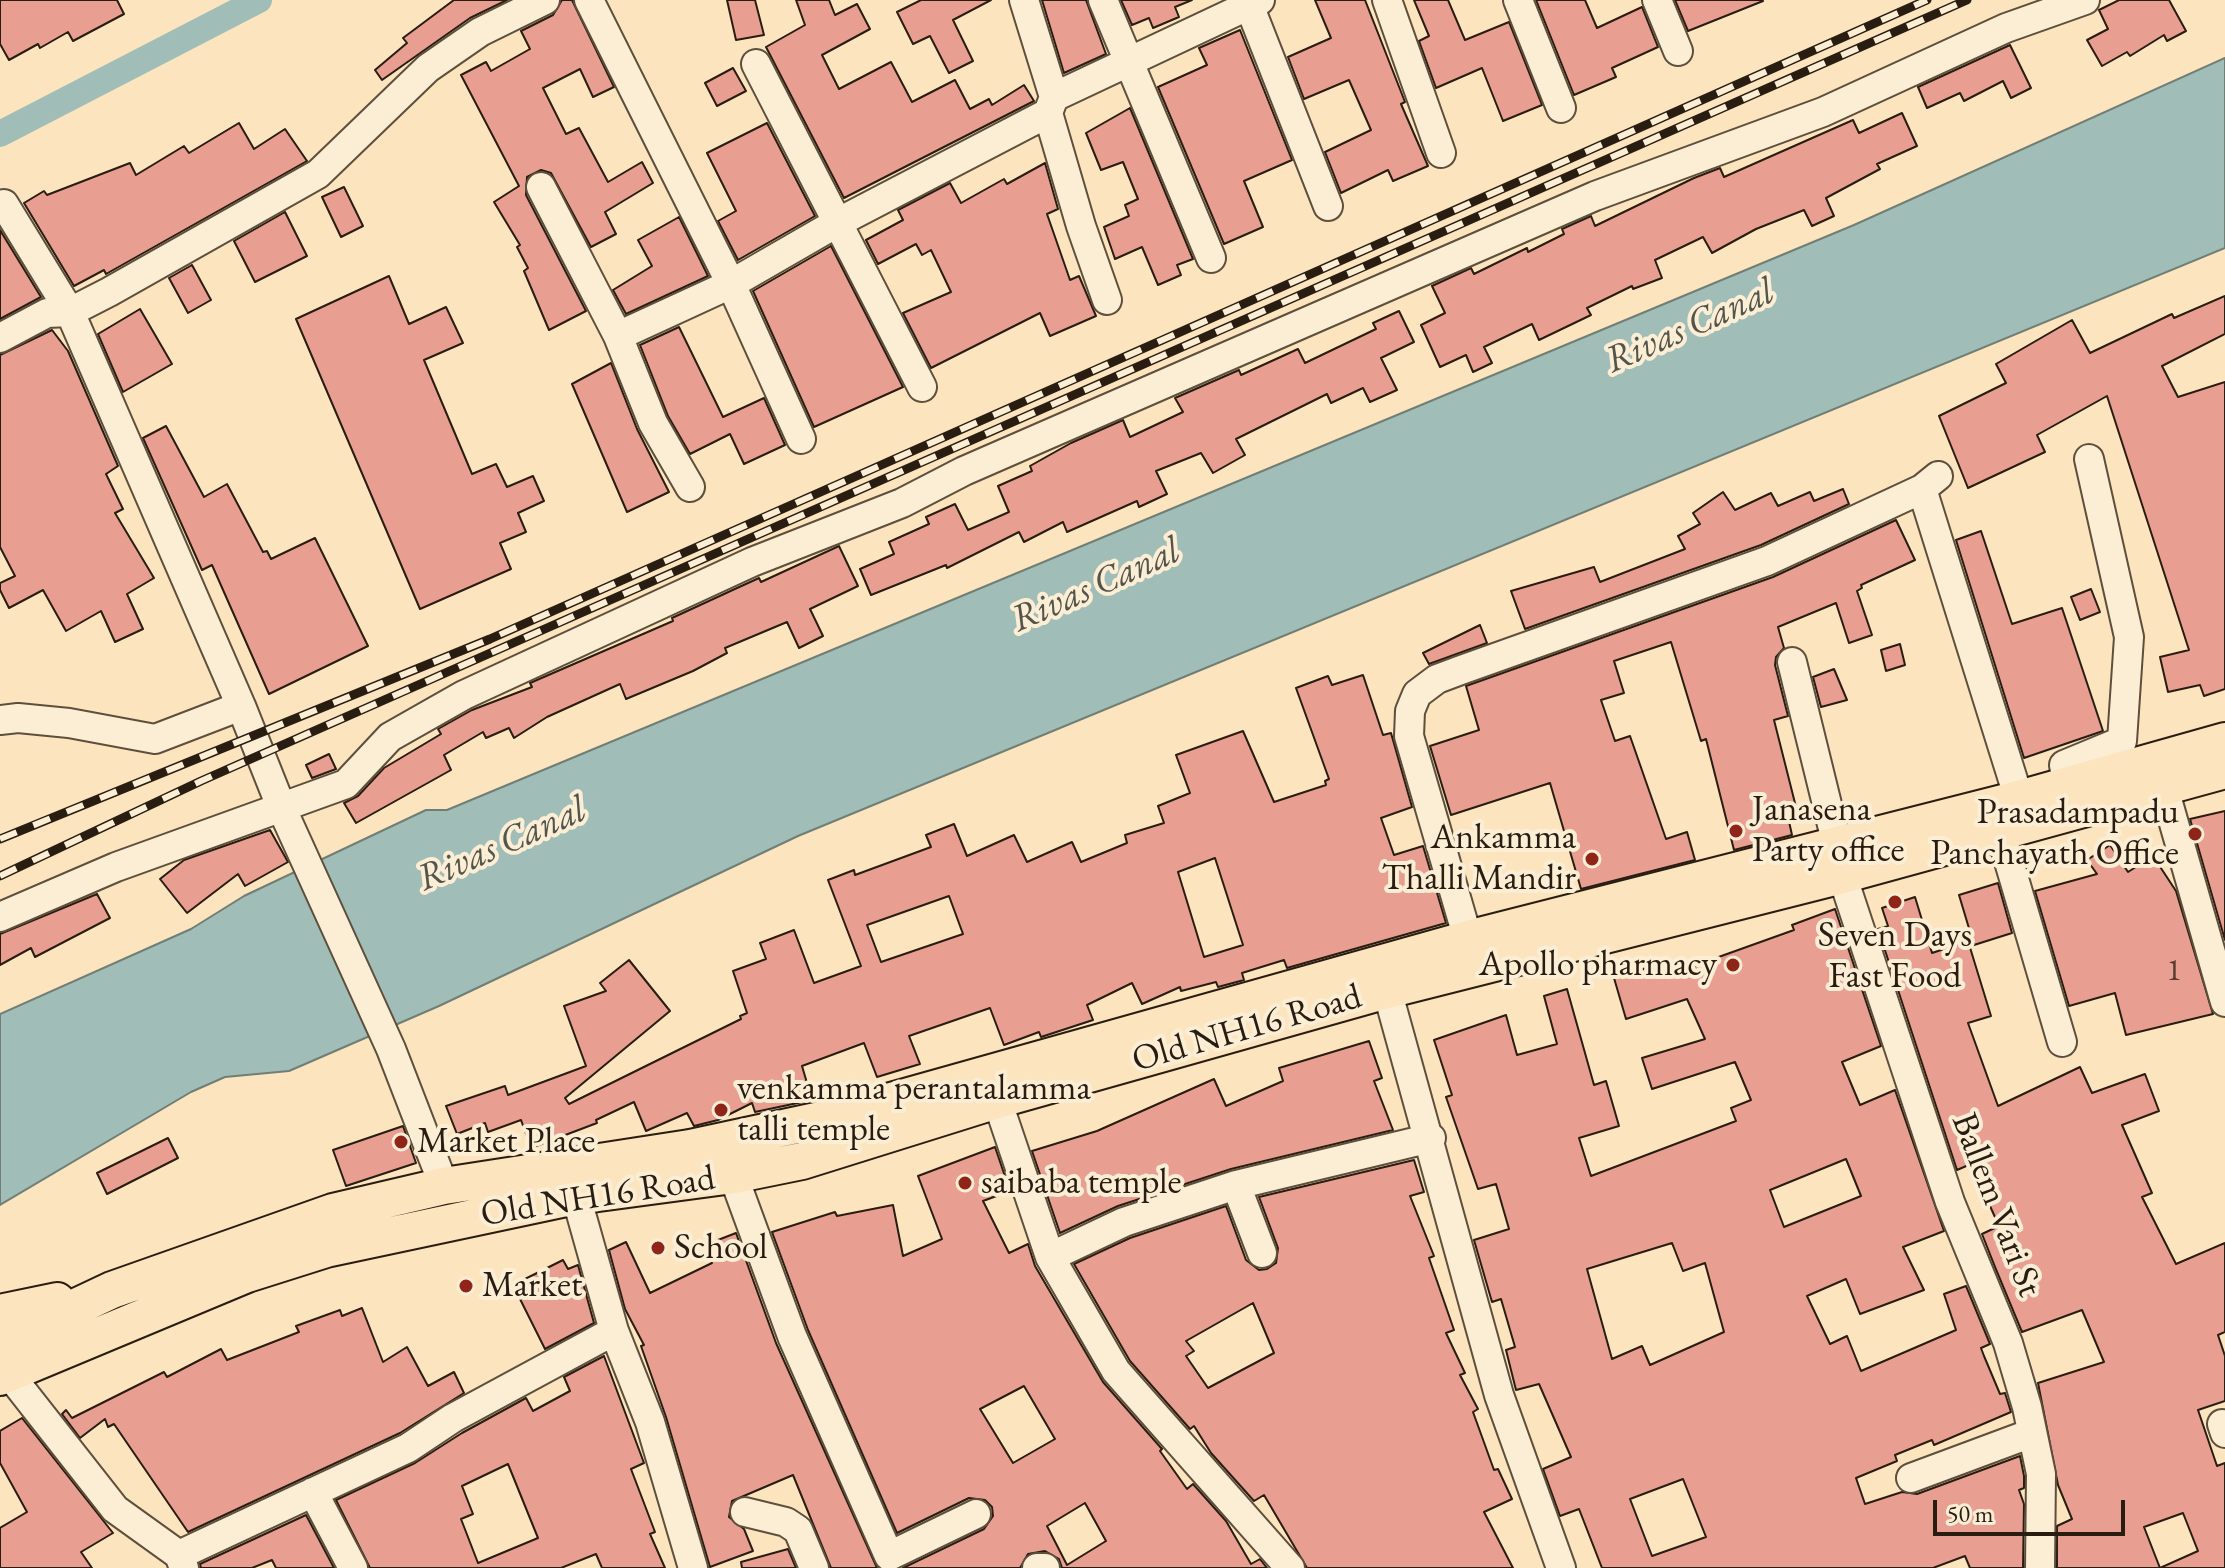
<!DOCTYPE html>
<html>
<head>
<meta charset="utf-8">
<style>
  body { margin:0 }
  #map { position:relative; width:2225px; height:1568px; overflow:hidden; background:#fbe4be; font-family:"EB Garamond",serif }
  canvas { display:block }
  .scale { position:absolute; left:1933px; top:1500px; width:192px; height:36px; box-sizing:border-box; border:4px solid #291d11; border-top:0; padding-left:10px; font-size:24px; line-height:28px; white-space:nowrap; color:#291d11; -webkit-text-stroke:6px #fcedd5; paint-order:stroke }
</style>
</head>
<body>
<div id="map">
<canvas width="2225" height="1568"></canvas>
<div class="scale">50 m</div>
</div>
<script>
const ctx = document.querySelector('canvas').getContext('2d');
ctx.lineJoin = 'round';
function paint(path, color) {
  ctx.fillStyle = color;
  ctx.fill(path, 'evenodd');
}
function toPath(rows) {
  const path = new Path2D();
  for (const r of rows) {
    path.moveTo(r[0], r[1]);
    for (let i = 2; i < r.length; i += 2) path.lineTo(r[i], r[i + 1]);
  }
  return path;
}
function trace(path, color, width, dash) {
  ctx.strokeStyle = color;
  ctx.lineWidth = width;
  ctx.lineCap = dash ? 'butt' : 'round';
  ctx.setLineDash(dash || []);
  ctx.stroke(path);
}
function label(font, color, halo, rows, align = 'center') {
  ctx.font = font + ' "EB Garamond",serif';
  ctx.lineWidth = 8;
  ctx.setLineDash([]);
  ctx.textBaseline = 'middle';
  ctx.strokeStyle = halo;
  ctx.fillStyle = color;
  for (const [text, x, y, turn = 0] of rows) {
    ctx.save();
    ctx.translate(x, y);
    ctx.rotate((+turn || 0) * Math.PI / 180);
    ctx.textAlign = isNaN(turn) ? turn : align;
    if (halo) ctx.strokeText(text, 0, 0);
    ctx.fillText(text, 0, 0);
    ctx.restore();
  }
}
const water = toPath([
  [2225,58,2225,248,798,836,439,1006,289,1071,225,1077,191,1092,0,1205,0,1014,191,929,244,896,426,810,447,810,1854,225,2225,58]
]);
paint(water, '#a0beb7');
trace(water, '#707e75', 2);
trace(toPath([
  [0,134,259,0]
]), '#a0beb7', 26);
const building = toPath([
  [0,0,117,0,124,14,73,41,68,32,40,48,38,44,9,60,0,44,0,0],
  [454,0,507,0,470,18,382,80,375,70,407,43,403,38,454,0],
  [562,0,572,0,614,87,593,97,580,69,543,88,566,134,579,128,608,182,642,162,653,183,605,212,616,234,591,247,551,173,541,170,527,177,526,195,586,311,549,330,524,271,528,268,517,247,520,245,494,202,519,186,461,75,486,62,491,71,530,49,521,31,553,15,562,0],
  [727,0,755,0,764,35,736,40,727,0],
  [796,0,829,0,835,15,857,4,870,29,822,55,839,89,891,62,912,102,955,80,970,109,989,99,992,105,1024,85,1034,101,844,198,766,47,805,25,796,0],
  [921,0,991,0,953,20,973,61,949,73,930,36,913,44,897,12,921,0],
  [1042,0,1086,0,1106,54,1064,73,1042,0],
  [1121,0,1192,0,1175,7,1179,17,1153,28,1149,18,1132,25,1121,0],
  [1315,0,1365,0,1405,102,1401,104,1428,166,1393,181,1388,170,1341,193,1325,152,1371,130,1349,80,1304,99,1288,57,1331,38,1315,0],
  [1414,0,1448,0,1465,40,1509,22,1542,105,1503,121,1482,68,1436,88,1419,41,1429,36,1414,0],
  [1536,0,1585,0,1597,28,1642,7,1658,47,1612,68,1616,77,1574,95,1536,0],
  [1675,0,1762,0,1763,1,1688,31,1675,0],
  [2119,0,2169,0,2186,31,2167,41,2164,35,2130,56,2127,52,2102,66,2087,40,2108,29,2099,10,2119,0],
  [1240,30,1292,160,1244,181,1263,227,1224,244,1158,87,1207,65,1199,48,1240,30],
  [2010,45,2031,88,2011,98,2003,81,1964,101,1960,93,1927,108,1918,87,2010,45],
  [733,68,746,91,717,106,705,83,733,68],
  [1130,108,1193,259,1177,265,1181,275,1158,285,1142,247,1115,259,1104,227,1129,216,1125,205,1138,199,1123,162,1101,170,1086,133,1130,108],
  [1902,113,1917,146,1877,164,1880,169,1826,198,1834,216,1812,226,1804,210,1756,229,1712,253,1703,237,1655,260,1662,278,1633,289,1632,286,1587,308,1591,315,1539,340,1532,324,1484,347,1492,363,1473,372,1466,355,1440,367,1421,325,1445,313,1432,286,1471,268,1474,274,1527,248,1528,252,1564,234,1562,229,1591,216,1595,226,1694,178,1720,168,1724,177,1853,120,1859,133,1902,113],
  [239,123,254,149,285,129,307,161,106,274,104,270,74,286,24,203,44,191,47,195,130,163,136,175,184,146,189,153,239,123],
  [767,123,815,216,738,260,718,221,736,211,707,153,767,123],
  [1045,163,1058,209,1047,214,1070,280,1079,276,1096,316,1050,336,1040,313,931,368,903,313,951,292,931,250,922,255,916,244,878,264,866,240,903,220,898,210,950,183,961,203,1004,179,1007,184,1045,163],
  [344,187,363,226,341,237,322,197,344,187],
  [285,212,307,256,255,282,234,241,285,212],
  [679,217,708,276,626,314,613,290,652,266,638,240,679,217],
  [0,230,41,297,0,319,0,230],
  [831,246,903,387,814,427,753,291,831,246],
  [192,265,211,300,188,313,169,278,192,265],
  [389,276,409,324,446,307,463,343,424,360,472,474,496,464,507,487,533,476,544,501,518,513,526,532,500,543,511,569,420,609,296,319,389,276],
  [2225,296,2225,334,2162,366,2178,397,2225,382,2225,689,2204,696,2200,685,2168,692,2160,657,2189,650,2107,396,2037,435,2045,452,1968,488,1939,416,2006,383,1996,364,2072,320,2090,353,2172,314,2174,318,2225,296],
  [140,309,172,364,123,392,98,334,140,309],
  [1399,311,1414,342,1381,358,1397,390,1370,402,1363,388,1331,403,1327,394,1236,439,1245,455,1213,473,1201,453,1156,471,1167,494,1139,507,1137,501,1067,532,1063,522,1024,542,1019,532,947,568,946,565,871,595,860,569,894,554,889,542,929,524,926,517,955,504,968,530,1009,512,998,486,1032,471,1030,466,1071,443,1123,420,1130,437,1183,412,1175,398,1239,370,1241,375,1298,349,1305,363,1376,329,1373,323,1399,311],
  [679,327,723,417,764,398,785,445,744,464,730,434,690,454,668,416,640,345,679,327],
  [52,330,68,351,118,466,106,474,123,509,115,513,154,578,127,594,143,629,115,642,101,611,66,631,43,590,9,608,0,590,0,583,15,576,0,547,0,355,52,330],
  [611,363,637,429,669,492,627,512,572,384,611,363],
  [166,426,204,497,227,484,263,552,267,551,271,559,315,538,368,646,269,694,212,565,202,570,143,438,166,426],
  [1843,489,1849,504,1761,545,1525,629,1511,591,1594,567,1600,582,1685,549,1678,536,1700,524,1693,513,1723,492,1735,510,1771,493,1778,506,1810,492,1814,501,1843,489],
  [1896,520,1915,560,1861,585,1862,588,1857,591,1872,635,1849,643,1836,603,1778,627,1784,648,1776,657,1775,665,1788,716,1774,720,1798,815,1788,817,1792,835,1734,850,1706,739,1701,741,1671,642,1614,661,1624,693,1601,700,1615,741,1630,736,1666,839,1687,832,1695,860,1581,889,1550,783,1451,815,1430,746,1479,730,1466,686,1773,577,1896,520],
  [1981,531,2012,624,2062,608,2103,731,2024,758,1956,540,1981,531],
  [839,546,858,586,810,609,823,636,799,648,787,622,725,648,727,653,693,671,626,699,620,684,547,717,514,738,509,728,486,738,483,732,444,755,451,770,356,823,344,803,358,796,384,768,441,734,438,729,472,710,532,687,530,683,673,621,672,618,737,588,759,578,761,582,839,546],
  [2091,589,2100,612,2080,620,2071,597,2091,589],
  [1480,625,1487,643,1429,664,1423,653,1480,625],
  [1900,644,1905,665,1886,671,1881,650,1900,644],
  [1834,669,1847,700,1821,707,1813,677,1834,669],
  [1363,675,1383,735,1391,733,1412,807,1381,818,1394,855,1423,846,1446,923,1287,968,1284,960,1242,973,1244,980,1218,987,1216,982,1181,991,1180,987,1142,1004,1132,983,1087,1005,1093,1020,1041,1037,1039,1032,1004,1045,990,1008,909,1036,920,1064,877,1077,864,1043,802,1066,812,1100,755,1112,752,1103,718,1120,694,1126,687,1113,646,1131,634,1102,596,1120,597,1123,531,1148,521,1120,488,1132,485,1123,457,1134,446,1106,505,1086,508,1095,586,1066,564,1006,606,991,600,983,629,960,670,1011,565,1098,569,1104,741,1019,740,1016,747,1013,733,971,766,959,760,943,794,930,814,983,861,966,828,880,854,870,855,875,931,847,926,835,954,824,967,856,1014,835,1027,862,1072,842,1081,862,1127,843,1125,835,1164,823,1158,806,1190,793,1176,755,1243,731,1274,802,1326,785,1325,781,1329,779,1296,688,1328,676,1332,685,1363,675],
  [1215,858,1243,945,1204,957,1178,872,1215,858],
  [949,896,963,934,881,962,867,925,949,896],
  [329,754,336,769,312,778,306,765,329,754],
  [2225,811,2225,940,2190,819,2225,811],
  [270,830,288,862,245,886,238,874,187,913,160,879,184,860,270,830],
  [2110,845,2128,872,2153,856,2176,891,2213,1014,2126,1035,2115,993,2069,1006,2035,891,2097,874,2087,860,2110,845],
  [1998,883,2012,933,1974,945,1959,895,1998,883],
  [97,894,110,918,35,957,31,948,0,965,0,934,97,894],
  [1915,897,1932,953,1968,941,1991,1016,1968,1023,1998,1106,2080,1067,2092,1093,2145,1074,2159,1111,2122,1125,2152,1193,2142,1197,2176,1264,2225,1243,2225,1332,2218,1335,2225,1356,2225,1401,2198,1410,2217,1466,2225,1463,2225,1568,2057,1568,2057,1526,2072,1519,2058,1485,2038,1383,2104,1362,2082,1310,2022,1332,1995,1267,1982,1234,1999,1226,1971,1164,1957,1170,1878,929,1888,926,1882,908,1915,897],
  [2183,1513,2198,1551,2160,1568,2144,1527,2183,1513],
  [1835,909,1881,1046,1842,1062,1860,1105,1895,1090,1944,1231,1903,1247,1924,1290,1860,1314,1846,1279,1807,1296,1830,1344,1847,1336,1861,1371,1956,1330,1944,1294,1966,1286,1990,1344,1981,1348,1984,1356,2000,1394,2005,1393,2011,1412,1934,1445,1932,1440,1895,1455,1897,1461,1856,1478,1865,1504,1902,1492,1917,1494,2020,1456,2024,1476,2024,1488,2019,1490,2024,1504,2023,1568,1970,1568,1965,1556,1933,1568,1602,1568,1579,1509,1560,1516,1543,1469,1571,1457,1539,1384,1516,1390,1506,1350,1515,1347,1501,1299,1492,1302,1474,1240,1509,1229,1496,1184,1478,1189,1446,1097,1452,1095,1434,1040,1506,1015,1517,1055,1557,1044,1544,996,1567,989,1594,1085,1606,1081,1619,1126,1579,1138,1591,1176,1736,1121,1731,1108,1751,1100,1735,1062,1652,1089,1642,1058,1705,1039,1687,999,1626,1019,1614,978,1656,965,1660,978,1794,930,1792,925,1835,909],
  [1846,1159,1861,1196,1784,1227,1770,1190,1846,1159],
  [1672,1243,1683,1271,1705,1263,1724,1332,1650,1365,1642,1346,1612,1359,1587,1269,1672,1243],
  [1683,1479,1706,1537,1652,1556,1630,1499,1683,1479],
  [1369,1041,1382,1078,1374,1081,1393,1130,1231,1169,1118,1206,1060,1233,1032,1151,1097,1131,1214,1079,1226,1106,1283,1081,1279,1068,1369,1041],
  [403,1126,416,1163,346,1186,333,1150,403,1126],
  [168,1138,178,1158,107,1194,97,1173,168,1138],
  [995,1147,1010,1191,983,1201,1009,1253,1028,1244,1035,1266,1103,1382,1162,1449,1160,1451,1187,1489,1193,1484,1226,1521,1251,1564,1260,1559,1267,1568,1062,1568,1059,1559,1045,1551,1028,1554,1020,1568,903,1568,984,1529,993,1516,992,1507,985,1500,969,1498,897,1533,808,1330,772,1232,835,1212,837,1216,893,1205,903,1256,942,1239,918,1176,995,1147],
  [1024,1386,1055,1439,1013,1463,980,1409,1024,1386],
  [1085,1503,1106,1541,1067,1565,1047,1526,1085,1503],
  [1414,1160,1424,1192,1410,1196,1434,1256,1429,1258,1454,1330,1446,1333,1465,1373,1460,1375,1478,1409,1473,1412,1494,1470,1498,1469,1512,1499,1484,1512,1513,1568,1307,1568,1264,1495,1254,1501,1211,1453,1194,1426,1190,1429,1130,1361,1074,1264,1130,1238,1226,1206,1246,1260,1259,1270,1267,1269,1276,1263,1278,1248,1259,1197,1414,1160],
  [1253,1303,1274,1353,1208,1388,1186,1356,1194,1351,1186,1341,1253,1303],
  [736,1233,776,1343,877,1568,831,1568,793,1475,732,1501,729,1517,744,1529,753,1551,710,1567,666,1417,641,1346,644,1345,625,1309,609,1250,626,1242,650,1293,712,1263,705,1245,736,1233],
  [563,1260,568,1269,578,1265,594,1323,545,1349,513,1285,563,1260],
  [362,1308,383,1362,407,1347,428,1386,454,1372,464,1393,400,1433,188,1532,114,1424,108,1427,105,1419,80,1438,62,1414,66,1410,72,1418,164,1372,167,1377,221,1349,227,1360,299,1332,296,1326,340,1310,342,1316,362,1308],
  [604,1356,644,1463,631,1469,655,1532,650,1534,665,1568,602,1568,596,1554,561,1568,370,1568,336,1500,415,1463,462,1433,526,1398,533,1411,570,1391,564,1377,604,1356],
  [508,1464,538,1538,478,1563,461,1519,473,1514,462,1486,508,1464],
  [22,1418,113,1533,81,1552,92,1568,0,1568,0,1528,27,1512,0,1463,0,1431,22,1418],
  [306,1515,334,1568,276,1568,272,1560,252,1568,201,1568,200,1564,306,1515],
  [788,1549,796,1568,742,1568,741,1562,788,1549]
]);
paint(building, '#e99e92');
trace(building, '#291d11', 2);
const minor = toPath([
  [589,0,731,284,801,439],
  [1024,0,1054,97,1048,113,1081,226,1107,300],
  [1103,0,1211,258],
  [1387,0,1441,153],
  [1518,0,1561,108],
  [1657,0,1678,51],
  [1249,5,1328,206],
  [756,64,922,387],
  [1054,97,1260,0],
  [541,187,618,336],
  [4,204,70,312,241,706,282,809,391,1049,444,1186],
  [0,338,47,313,70,312,109,292,318,174,428,68,480,32,545,0],
  [690,487,653,423,618,336,731,284,835,224,1048,113],
  [1922,489,2019,799],
  [1792,662,1837,845],
  [0,720,18,718,69,723,155,739,241,706],
  [2067,785,2064,765,2122,741,2129,637,2089,459],
  [2163,785,2225,1002],
  [2000,831,2062,1042],
  [1842,875,1950,1202,2008,1343,2027,1407,2041,1474,2040,1568],
  [0,917,116,867,346,784,390,737,464,695,752,562,902,503,964,471,1595,196,1823,112,2006,28,2085,0],
  [1468,939,1409,736,1410,711,1417,694,1437,679,1461,670,1767,561,1922,489,1938,476],
  [1387,990,1499,1395,1561,1568],
  [997,1100,1050,1257,1116,1371,1290,1568],
  [733,1175,792,1336,889,1556,976,1514],
  [1236,1185,1262,1253],
  [576,1196,614,1331,650,1422,693,1568],
  [1050,1257,1124,1222,1236,1185,1431,1138],
  [9,1374,115,1509,179,1555,184,1568],
  [2222,1424,2225,1433],
  [1911,1478,2032,1433],
  [313,1492,353,1568],
  [745,1512,786,1522,798,1530,814,1568],
  [179,1555,408,1448,453,1418,614,1331],
  [1037,1568,1045,1568]
]);
const major = toPath([
  [0,1313,57,1301],
  [0,1343,112,1290,333,1212,444,1186,690,1148,834,1117,1468,939,2019,799,2225,741],
  [0,1377,247,1274,326,1249,576,1196,733,1175,802,1161,997,1100,1387,990,1842,875,2225,770]
]);
trace(minor, '#5e4f3c', 32);
trace(major, '#291d11', 40);
trace(minor, '#fcedd5', 28);
trace(major, '#fbe4be', 36);
const rail = toPath([
  [0,839,490,639,1927,0],
  [0,876,201,781,1967,0]
]);
trace(rail, '#291d11', 9);
trace(rail, '#fcedd5', 6, [18]);
for (const [x, y, r, color] of [
  [1736,831,8,"#8f2418"],
  [2195,834,8,"#8f2418"],
  [1592,859,8,"#8f2418"],
  [1895,902,8,"#8f2418"],
  [1733,965,8,"#8f2418"],
  [721,1110,8,"#8f2418"],
  [401,1142,8,"#8f2418"],
  [965,1183,8,"#8f2418"],
  [658,1248,8,"#8f2418"],
  [466,1286,8,"#8f2418"]
]) {
  const dot = new Path2D();
  dot.arc(x, y, r, 0, 2 * Math.PI);
  ctx.fillStyle = color;
  ctx.fill(dot);
  trace(dot, '#fcedd5', 3);
}
label('32px', '#593d31', null, [
  ["1",2174,971]
]);
label('36px', '#291d11', '#fcedd5', [
  ["Janasena",1752,810],
  ["Party office",1752,851],
  ["Prasadampadu",2179,813,"right"],
  ["Panchayath Office",2179,854,"right"],
  ["Ankamma",1576,838,"right"],
  ["Thalli Mandir",1576,879,"right"],
  ["Seven Days",1895,936,"center"],
  ["Fast Food",1895,977,"center"],
  ["Apollo pharmacy",1717,965,"right"],
  ["venkamma perantalamma",737,1089],
  ["talli temple",737,1130],
  ["Market Place",417,1142],
  ["saibaba temple",981,1183],
  ["School",674,1248],
  ["Market",482,1286]
], 'left');
label('36px', '#291d11', '#fcedd5', [
  ["Old NH16 Road",1247,1029,-16],
  ["Old NH16 Road",598,1197,-9],
  ["Ballem Vari St",1996,1205,69]
]);
label('italic 38px', '#53554b', '#fcedd5', [
  ["Rivas Canal",1690,327,-24],
  ["Rivas Canal",1096,586,-24],
  ["Rivas Canal",502,845,-24]
]);
</script>
</body>
</html>
